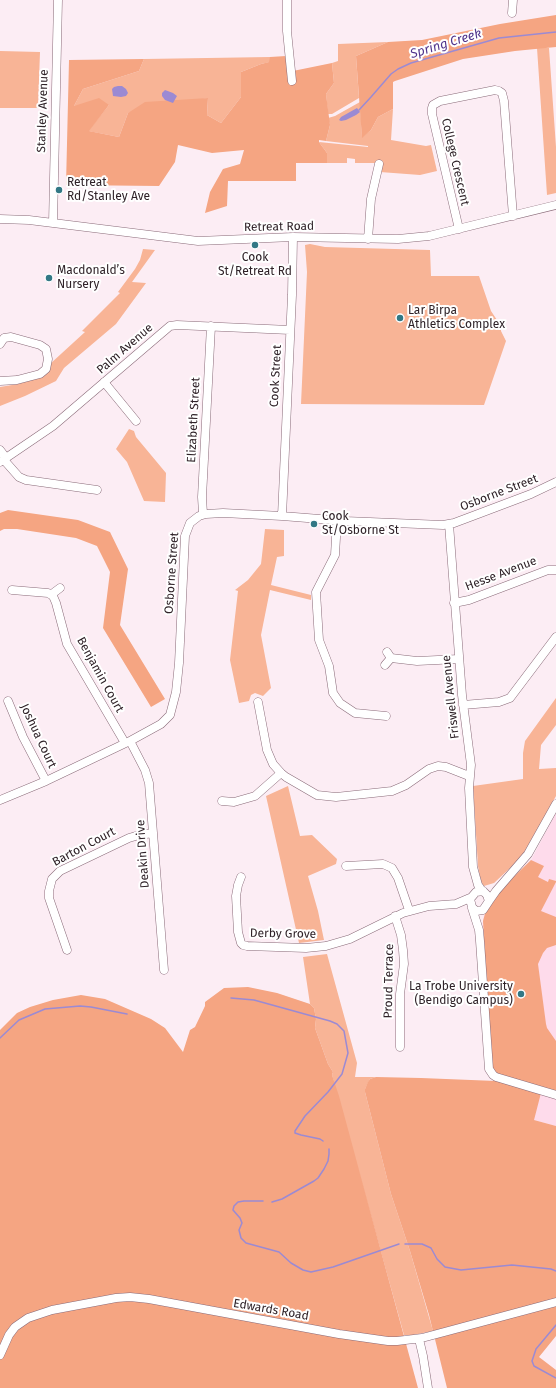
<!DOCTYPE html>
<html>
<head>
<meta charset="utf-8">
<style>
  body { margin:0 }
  canvas { display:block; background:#fcedf4 }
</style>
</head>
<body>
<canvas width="556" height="1388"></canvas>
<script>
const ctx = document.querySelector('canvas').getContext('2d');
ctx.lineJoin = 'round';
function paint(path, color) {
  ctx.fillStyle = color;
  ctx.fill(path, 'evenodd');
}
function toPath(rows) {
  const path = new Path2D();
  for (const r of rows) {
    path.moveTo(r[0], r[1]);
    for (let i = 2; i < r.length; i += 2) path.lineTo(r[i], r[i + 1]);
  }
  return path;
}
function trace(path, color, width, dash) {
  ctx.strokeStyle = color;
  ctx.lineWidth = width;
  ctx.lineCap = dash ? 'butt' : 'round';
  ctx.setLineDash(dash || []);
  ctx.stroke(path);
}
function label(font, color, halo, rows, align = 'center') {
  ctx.font = font + ' "Fira Sans",sans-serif';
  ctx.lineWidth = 4;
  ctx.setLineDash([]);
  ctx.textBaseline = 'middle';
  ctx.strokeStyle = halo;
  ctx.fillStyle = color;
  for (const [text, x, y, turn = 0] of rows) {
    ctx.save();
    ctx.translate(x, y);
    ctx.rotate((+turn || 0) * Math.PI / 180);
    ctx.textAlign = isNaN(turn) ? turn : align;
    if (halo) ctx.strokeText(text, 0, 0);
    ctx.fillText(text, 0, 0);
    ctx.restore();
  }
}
paint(toPath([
  [556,813,556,1126,534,1120,493,1081,482,927,484,915,498,892,530,862]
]), '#fedbeb');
paint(toPath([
  [388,42,356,56,359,98,332,114,328,114,326,94,334,83,332,63,338,61,338,44],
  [537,48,549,48,556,147,556,193,547,195],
  [0,51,40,52,38,108,0,108],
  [270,57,270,62,261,64,241,72,241,97,221,123,207,115,208,98,128,113,119,137,88,131,109,105,74,106,83,89,139,71,144,59],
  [360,102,362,137,371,130,378,117,393,109,391,140,426,146,431,145,437,171,420,175,380,172,382,163,355,163,355,159,347,158,347,163,327,163,327,153,319,142,368,147,368,146,326,141,330,125,328,118,335,116],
  [310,244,325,247,430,250,431,276,479,276,491,311,501,326,501,331,506,341,484,405,301,404,307,272,305,245],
  [143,249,155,250,132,282,146,283,116,324,64,368,56,381,25,396,0,406,0,387,18,384,41,376,50,364,85,332,82,331,120,293,118,292,135,269,140,260],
  [129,429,134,431,136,437,166,473,165,502,144,501,127,462,116,449],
  [265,529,284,530,284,556,277,557,271,585,311,595,311,600,270,590,261,635,271,688,263,696,255,693,251,695,249,701,239,703,230,660,238,591,235,590,248,580,261,564],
  [556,698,556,725,541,745,539,769,556,768,556,796,522,857,494,883,484,886,481,882,478,866,473,786,523,779,523,753,525,741],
  [288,786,300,836,312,835,337,859,336,864,308,876,318,911,324,940,299,943,266,796],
  [327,954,357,1063,355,1077,376,1077,370,1079,365,1089,365,1092,391,1194,410,1251,433,1331,413,1335,404,1335,332,1075,333,1072,328,1064,315,1028,316,1019,314,1008,310,1004,303,957]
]), '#f8b496');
paint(toPath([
  [556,15,556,47,515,51,463,59,395,81,393,82,393,109,378,117,371,130,362,138,356,56,388,42,422,40,500,24],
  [286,56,288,72,332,63,334,83,326,94,330,125,326,141,319,140,319,142,327,153,327,163,296,163,296,181,228,181,227,206,205,213,210,192,223,169,240,164,244,150,212,153,178,145,175,162,159,186,66,185,69,60,144,59,139,71,83,89,74,106,99,98,109,105,89,131,119,137,128,113,145,102,208,98,207,115,221,123,241,97,241,72,261,64,269,62,270,57],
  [8,510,78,520,110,532,128,569,120,625,165,699,151,707,103,628,110,572,97,546,76,538,17,529,4,529,0,531,0,513],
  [531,860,544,866,538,877,548,882,549,879,556,881,556,882,541,911,556,917,556,945,547,948,543,953,538,964,546,1024,547,1028,556,1041,556,1091,498,1074,493,1069,491,1061,483,921,486,910,498,892],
  [248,987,277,993,310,1004,314,1008,316,1019,315,1028,328,1064,333,1072,332,1075,339,1096,418,1388,0,1388,0,1030,17,1013,30,1007,53,1000,81,995,105,999,151,1019,165,1028,183,1052,190,1030,195,1027,205,1006,205,1002,224,988],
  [376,1077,421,1078,496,1081,541,1093,534,1120,556,1126,556,1336,539,1357,556,1370,556,1388,447,1388,429,1315,410,1251,391,1194,365,1092,365,1089,368,1082,370,1079]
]), '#f5a582');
paint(toPath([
  [118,86,122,86,126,89,128,93,126,96,121,97,113,96,112,89,114,87],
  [165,90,173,93,177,96,173,103,165,100,162,96,162,93],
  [357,108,360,112,356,115,346,120,341,121,339,120,341,117]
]), '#9b8ad3');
trace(toPath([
  [359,110,371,97,391,74,398,69,411,63,499,38,556,32],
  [231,998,254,1000,330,1021,337,1024,344,1031,348,1053,342,1074,328,1092,305,1116,295,1131,295,1133,301,1135,320,1139,323,1141],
  [0,1038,19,1020,45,1009,80,1006,91,1007,127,1014],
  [263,1201,244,1201,238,1202,234,1206,233,1210,240,1218,242,1223,239,1230,241,1238,246,1243,279,1252,291,1263,303,1270,311,1272,333,1267,399,1244],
  [272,1202,282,1199,314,1181,318,1178,324,1169,328,1161,329,1154,329,1149],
  [405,1244,422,1244,431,1248,437,1259,445,1267,461,1270,512,1265,551,1269,556,1271],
  [556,1325,536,1349,532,1361,534,1366,556,1378]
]), '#9b8ad3', 1.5);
const minor = toPath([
  [287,0,287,31,292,81],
  [512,13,513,0],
  [0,219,29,220,198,241,293,237,398,239,429,236,556,205],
  [53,223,58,0],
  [459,229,432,114,432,108,433,105,440,101,495,90,499,91,502,93,504,101,513,216],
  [368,239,371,199,379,164],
  [0,344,4,338,11,337,40,345,46,349,48,359,46,369,40,374,17,380,0,381],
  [104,382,136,421],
  [0,450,6,458],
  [4,460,19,477,26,480,97,490],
  [0,462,53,426,170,326,177,325,290,330],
  [203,514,202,497,211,326],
  [282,516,292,295,293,237],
  [337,520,335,555,316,592,319,640,329,666,333,693,340,703,355,713,386,716],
  [449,524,462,695,471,765,469,788,473,867,478,885,482,891],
  [12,590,48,593,53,596,56,603,67,644,125,743],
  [52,594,60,588],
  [454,603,469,600,548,570,556,570],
  [391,658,417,661,459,659],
  [385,665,391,658,387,652],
  [8,701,23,737,46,781],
  [258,702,267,750,273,764,281,773,286,777,317,795,336,797,392,791,406,785,429,769,438,766,446,767,469,776],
  [463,705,499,702,510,698,556,637],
  [130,741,145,770,149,783,164,970],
  [0,800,46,781,130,741,161,724,170,715,176,692,179,663,185,536,190,523,199,516,206,514,223,513,282,516,345,521,443,525,454,523,478,514,531,494,556,482],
  [222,801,234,802,255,796,281,773],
  [346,866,383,864,392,868,398,878,409,910],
  [241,877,238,885,236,896,238,932,241,943,243,945,247,946,306,948,326,946,350,939,403,913,429,906,456,904,470,898],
  [483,891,487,895,489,901,483,910,476,911,472,907,470,899,476,892,483,891],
  [489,901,496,891,528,854,556,804],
  [472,908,479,930,480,941,489,1069,493,1075,496,1077,556,1095],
  [395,916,401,935,403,950,404,964,400,994,400,1047],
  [67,950,49,898,49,891,52,879,60,871,129,838,139,835,153,833],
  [419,1339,423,1356,428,1388],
  [0,1355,9,1335,15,1327,28,1318,52,1310,116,1298,130,1297,149,1299,339,1334,388,1341,397,1341,422,1338,556,1302]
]);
trace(minor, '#8a6b79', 9);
trace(minor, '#fff', 8);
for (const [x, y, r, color] of [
  [59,190,4,"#327885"],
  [255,245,4,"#327885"],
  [49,278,4,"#327885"],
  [400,318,4,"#327885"],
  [314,524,4,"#327885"],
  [521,994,4,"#327885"]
]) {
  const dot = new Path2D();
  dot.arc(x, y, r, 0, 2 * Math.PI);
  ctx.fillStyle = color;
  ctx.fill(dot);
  trace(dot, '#fff', 1.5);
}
label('12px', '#2f2228', '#fff', [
  ["Stanley Avenue",43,111,-88],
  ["College Crescent",455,162,77],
  ["Retreat Road",279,227,-1],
  ["Palm Avenue",125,349,-41],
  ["Cook Street",276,376,-87],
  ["Elizabeth Street",194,420,-87],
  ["Osborne Street",499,493,-21],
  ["Osborne Street",172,573,-86],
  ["Hesse Avenue",501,574,-21],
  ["Benjamin Court",100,675,61],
  ["Friswell Avenue",451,697,-96],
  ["Joshua Court",38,736,65],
  ["Barton Court",84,847,-28],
  ["Deakin Drive",143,854,-94],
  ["Derby Grove",283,934,1],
  ["Proud Terrace",389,981,-89],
  ["Edwards Road",271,1310,10]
]);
label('12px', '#2f2228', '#fff', [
  ["Retreat",67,183],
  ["Rd/Stanley Ave",67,197],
  ["Cook",255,258,"center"],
  ["St/Retreat Rd",255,272,"center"],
  ["Macdonald’s",57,271],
  ["Nursery",57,285],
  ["Lar Birpa",408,311],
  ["Athletics Complex",408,325],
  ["Cook",322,517],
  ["St/Osborne St",322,531],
  ["La Trobe University",513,987,"right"],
  ["(Bendigo Campus)",513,1001,"right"]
], 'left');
label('italic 13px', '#51358c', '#fff', [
  ["Spring Creek",446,44,-17]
]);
</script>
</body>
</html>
